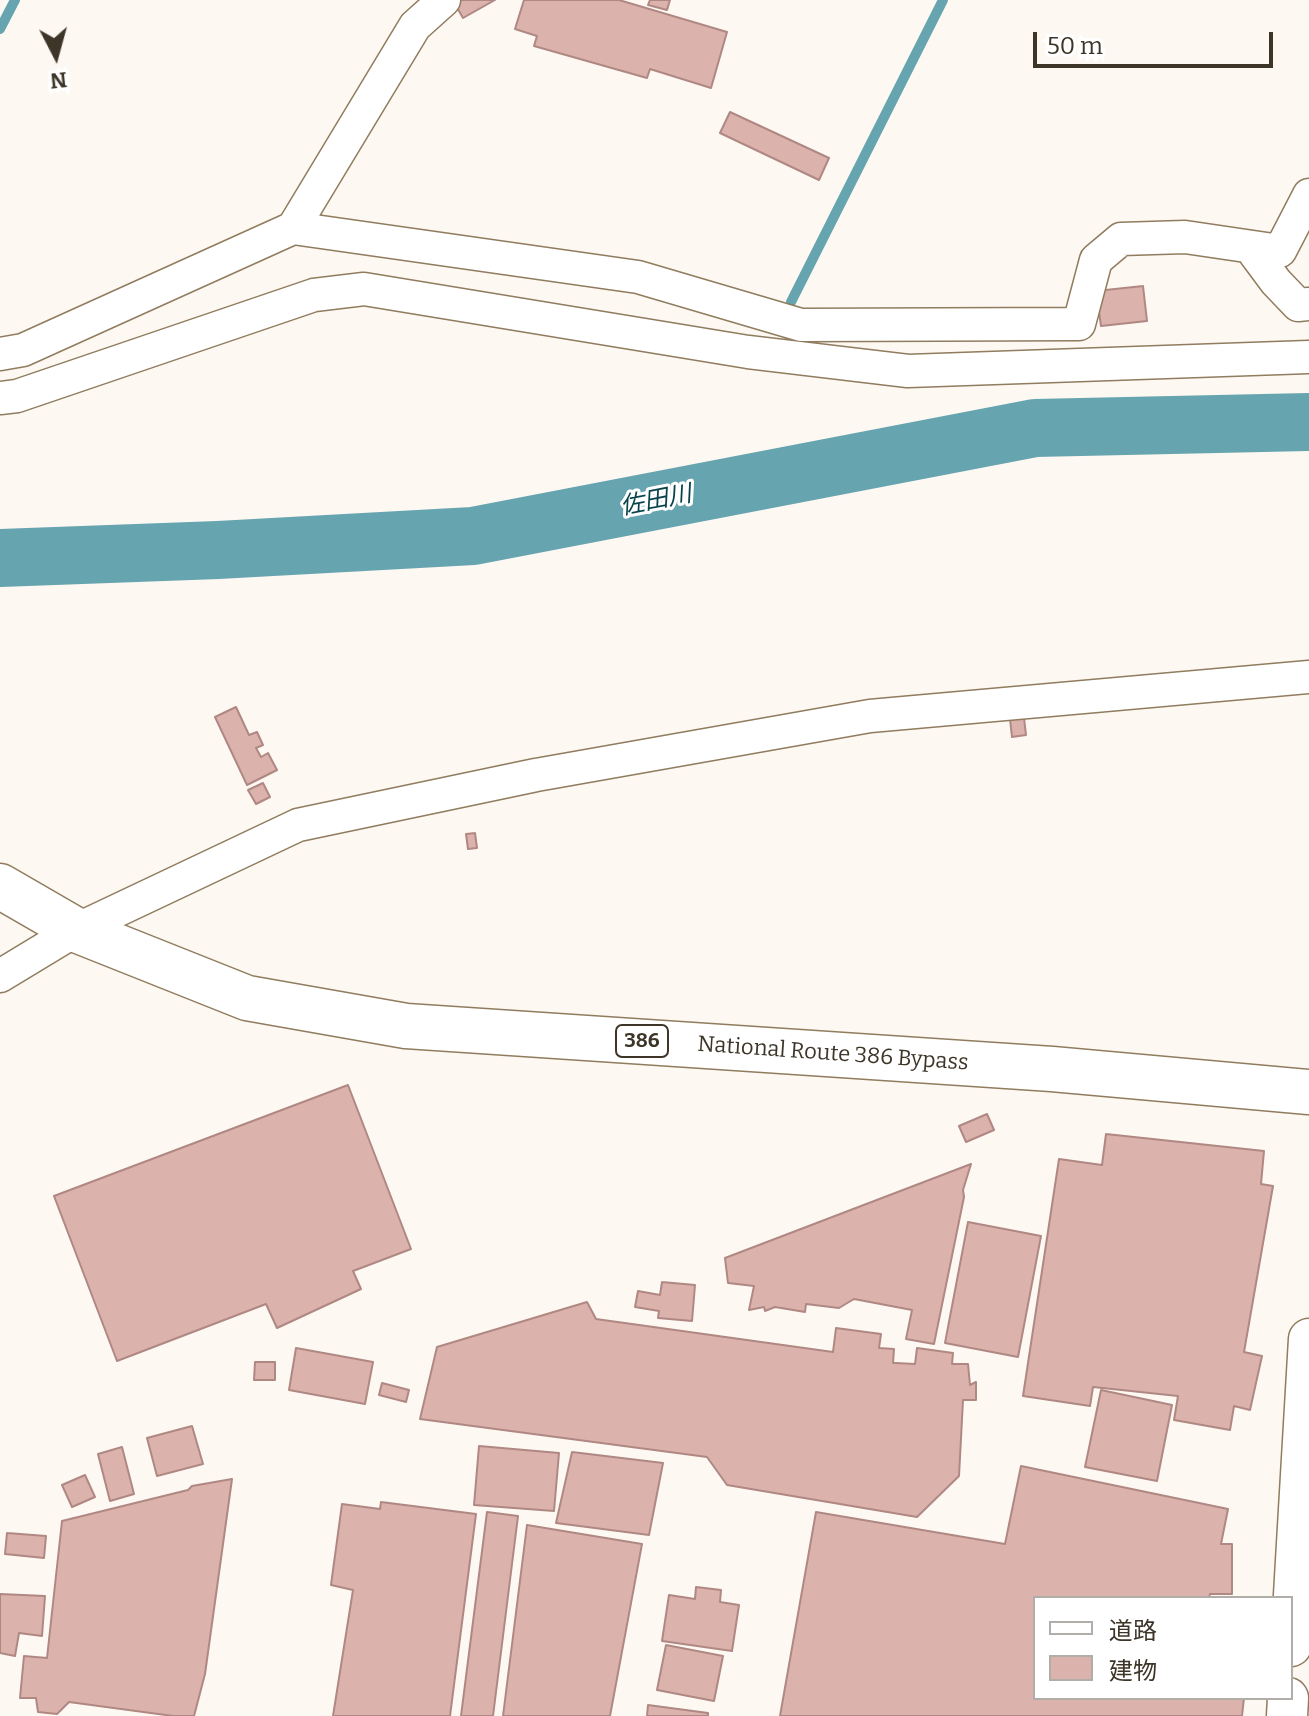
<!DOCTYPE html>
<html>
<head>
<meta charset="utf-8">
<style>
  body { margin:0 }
  #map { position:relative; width:1309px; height:1716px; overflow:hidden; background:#fdf8f2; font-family:Bitter,"Noto Sans JP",serif }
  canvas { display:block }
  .legend { position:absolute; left:1033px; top:1596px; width:260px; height:104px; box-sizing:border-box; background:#fff; border:2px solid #b1aea9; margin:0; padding:10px 14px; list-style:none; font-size:24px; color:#3d3528 }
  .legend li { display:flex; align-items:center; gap:16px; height:40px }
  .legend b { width:40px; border:2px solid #b1aea9 }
  .north { position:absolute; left:16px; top:16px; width:80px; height:80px; -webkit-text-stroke:6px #fff; paint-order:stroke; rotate:174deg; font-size:22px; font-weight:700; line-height:32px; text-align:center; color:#3d3528 }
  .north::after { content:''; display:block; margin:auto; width:28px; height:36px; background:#3d3528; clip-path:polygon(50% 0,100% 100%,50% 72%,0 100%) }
  .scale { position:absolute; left:1033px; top:32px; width:240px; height:36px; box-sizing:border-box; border:4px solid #3d3528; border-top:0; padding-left:10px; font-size:24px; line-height:28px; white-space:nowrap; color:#3d3528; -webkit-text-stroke:6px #fff; paint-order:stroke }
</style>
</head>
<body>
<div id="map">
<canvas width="1309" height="1716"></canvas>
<ul class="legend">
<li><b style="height:10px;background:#fff"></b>道路</li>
<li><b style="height:22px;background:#dcb2ac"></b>建物</li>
</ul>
<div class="north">N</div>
<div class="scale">50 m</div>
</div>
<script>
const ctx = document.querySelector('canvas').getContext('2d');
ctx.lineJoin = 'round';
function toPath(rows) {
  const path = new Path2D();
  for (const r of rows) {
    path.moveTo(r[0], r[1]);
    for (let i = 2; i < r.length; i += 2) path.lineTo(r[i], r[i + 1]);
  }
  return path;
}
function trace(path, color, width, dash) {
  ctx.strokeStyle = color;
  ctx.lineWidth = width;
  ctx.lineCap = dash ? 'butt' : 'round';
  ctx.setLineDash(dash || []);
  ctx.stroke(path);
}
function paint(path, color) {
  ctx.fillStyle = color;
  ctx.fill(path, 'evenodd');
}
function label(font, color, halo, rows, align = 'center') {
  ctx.font = font + ' Bitter,"Noto Sans JP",serif';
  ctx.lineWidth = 6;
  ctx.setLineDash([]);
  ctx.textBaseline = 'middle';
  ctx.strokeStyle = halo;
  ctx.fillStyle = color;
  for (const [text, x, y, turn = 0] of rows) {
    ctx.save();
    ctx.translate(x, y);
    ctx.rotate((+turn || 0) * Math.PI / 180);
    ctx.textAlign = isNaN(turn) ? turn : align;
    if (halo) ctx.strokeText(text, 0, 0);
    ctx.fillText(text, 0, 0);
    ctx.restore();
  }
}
trace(toPath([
  [0,29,15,0],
  [791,302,943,0]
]), '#66a4b0', 10);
trace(toPath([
  [0,558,218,550,473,536,1035,428,1309,422]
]), '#66a4b0', 58);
const building = toPath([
  [461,0,495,0,463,18,455,4,461,0],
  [524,0,619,0,727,32,711,88,650,69,647,78,534,46,537,36,515,29,524,0],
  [650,0,670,0,667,10,648,5,650,0],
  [730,112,829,158,819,180,720,133,730,112],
  [1143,286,1147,321,1101,326,1096,291,1143,286],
  [236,707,249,735,257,732,263,745,256,748,261,757,268,753,277,770,247,785,215,717,236,707],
  [1024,718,1026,735,1012,737,1010,719,1024,718],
  [263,783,270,797,256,804,248,790,263,783],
  [475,833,477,848,468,849,466,834,475,833],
  [348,1085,411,1249,353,1271,361,1289,277,1328,266,1304,117,1361,54,1196,348,1085],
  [987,1114,994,1130,966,1142,959,1126,987,1114],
  [1106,1134,1264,1151,1261,1184,1273,1186,1244,1352,1262,1356,1250,1410,1234,1406,1230,1430,1174,1420,1178,1396,1093,1387,1090,1406,1023,1396,1059,1159,1102,1165,1106,1134],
  [971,1164,963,1190,964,1197,934,1344,906,1339,912,1310,854,1299,839,1308,806,1304,805,1312,775,1307,765,1311,764,1307,749,1310,754,1286,728,1283,725,1258,971,1164],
  [968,1222,1041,1236,1018,1357,945,1343,968,1222],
  [662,1282,695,1285,692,1321,658,1318,659,1311,635,1307,638,1291,660,1295,662,1282],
  [587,1302,596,1319,833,1352,836,1328,881,1334,879,1348,894,1349,893,1363,896,1363,915,1364,917,1348,953,1353,952,1364,968,1364,970,1385,976,1382,976,1400,963,1400,959,1476,917,1517,727,1485,707,1457,420,1419,437,1347,587,1302],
  [296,1348,373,1362,365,1404,289,1390,296,1348],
  [255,1362,275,1362,275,1380,254,1380,255,1362],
  [382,1383,409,1390,406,1402,379,1395,382,1383],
  [1101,1390,1172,1405,1157,1481,1085,1467,1101,1390],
  [192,1426,203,1464,157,1476,147,1438,192,1426],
  [479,1446,559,1453,554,1511,474,1505,479,1446],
  [122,1447,134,1494,110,1501,98,1454,122,1447],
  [572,1452,663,1463,649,1535,556,1523,572,1452],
  [1021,1466,1228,1509,1221,1544,1232,1544,1232,1594,1210,1594,1209,1598,1035,1598,1035,1698,1244,1698,1242,1716,780,1716,816,1512,1005,1544,1021,1466],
  [85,1475,95,1497,72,1507,62,1485,85,1475],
  [232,1479,205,1674,194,1716,173,1716,69,1702,57,1714,38,1712,36,1698,20,1698,24,1656,47,1658,62,1521,188,1490,192,1486,232,1479],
  [381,1502,476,1514,450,1716,333,1716,353,1590,331,1585,342,1504,380,1509,381,1502],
  [487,1512,518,1516,493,1716,461,1716,487,1512],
  [527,1525,642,1544,610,1716,503,1716,527,1525],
  [7,1533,46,1536,44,1558,5,1554,7,1533],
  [696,1587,721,1590,720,1602,739,1605,732,1651,662,1641,669,1595,695,1599,696,1587],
  [0,1594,45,1596,42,1636,19,1633,15,1656,0,1653,0,1594],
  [666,1645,723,1656,714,1701,657,1690,666,1645],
  [648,1705,708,1713,708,1716,647,1716,648,1705]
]);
paint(building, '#dcb2ac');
trace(building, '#b08883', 2);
const minor = toPath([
  [293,228,415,26,444,0],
  [1250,247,1276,282,1298,305,1309,304],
  [0,354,23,350,293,228,638,277,801,325,1079,324,1096,260,1121,239,1185,237,1280,251,1309,195],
  [0,398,17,396,314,295,364,289,748,352,908,371,1309,357],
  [0,976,76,930,298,825,536,775,870,716,1309,677]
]);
const tertiary = toPath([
  [1291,1646,1309,1339],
  [1287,1716,1288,1698]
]);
const trunk = toPath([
  [0,886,76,930,247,998,406,1026,1052,1069,1309,1092]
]);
trace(minor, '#907c5e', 35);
trace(tertiary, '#907c5e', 43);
trace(trunk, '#907c5e', 47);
trace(minor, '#fff', 32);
trace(tertiary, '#fff', 40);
trace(trunk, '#fff', 44);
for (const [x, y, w] of [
  [642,1041,52]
]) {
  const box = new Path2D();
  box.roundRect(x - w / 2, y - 16, w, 32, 6);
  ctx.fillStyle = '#fff';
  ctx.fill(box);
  trace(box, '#3d3528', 2);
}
label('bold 20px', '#3d3528', null, [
  ["386",642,1041]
]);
label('22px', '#3d3528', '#fff', [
  ["National Route 386 Bypass",833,1054,4]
]);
label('italic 24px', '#08434c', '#fff', [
  ["佐田川",656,501,-11]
]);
</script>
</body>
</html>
